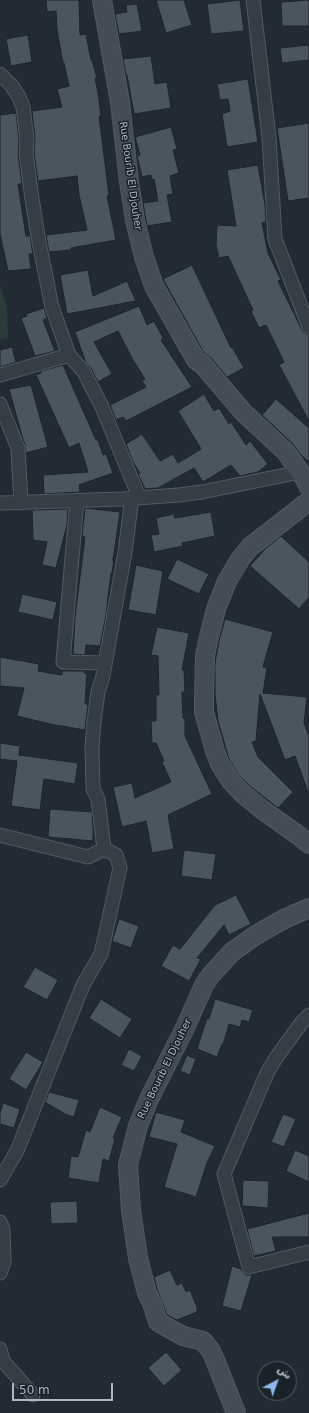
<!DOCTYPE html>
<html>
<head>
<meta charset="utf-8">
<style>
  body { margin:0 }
  #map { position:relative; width:309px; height:1413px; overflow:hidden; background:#222b34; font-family:"DejaVu Sans",Cairo,sans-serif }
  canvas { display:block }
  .north { position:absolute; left:257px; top:1361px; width:40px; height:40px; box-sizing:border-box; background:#1a2229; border:1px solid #565e66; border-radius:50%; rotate:41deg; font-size:11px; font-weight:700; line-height:16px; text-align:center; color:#afb8c1 }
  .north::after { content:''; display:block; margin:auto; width:14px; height:18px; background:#8bb7ea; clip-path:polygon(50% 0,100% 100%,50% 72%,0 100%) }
  .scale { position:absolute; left:12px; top:1383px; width:101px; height:18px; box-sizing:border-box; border:2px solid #afb8c1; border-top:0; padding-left:5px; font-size:12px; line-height:14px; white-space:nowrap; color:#afb8c1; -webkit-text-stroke:3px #1a2229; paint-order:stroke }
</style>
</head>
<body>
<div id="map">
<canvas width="309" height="1413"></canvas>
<div class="north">ش</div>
<div class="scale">50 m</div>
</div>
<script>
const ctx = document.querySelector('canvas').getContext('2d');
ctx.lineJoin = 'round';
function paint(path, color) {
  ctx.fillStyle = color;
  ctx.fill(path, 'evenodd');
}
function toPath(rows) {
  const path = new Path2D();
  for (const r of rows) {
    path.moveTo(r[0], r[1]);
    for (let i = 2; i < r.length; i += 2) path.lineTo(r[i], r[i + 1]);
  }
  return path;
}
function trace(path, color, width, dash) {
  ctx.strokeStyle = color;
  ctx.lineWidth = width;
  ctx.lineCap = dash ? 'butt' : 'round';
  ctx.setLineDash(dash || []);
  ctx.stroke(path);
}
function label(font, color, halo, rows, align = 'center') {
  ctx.font = font + ' "DejaVu Sans",sans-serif';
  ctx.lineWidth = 3;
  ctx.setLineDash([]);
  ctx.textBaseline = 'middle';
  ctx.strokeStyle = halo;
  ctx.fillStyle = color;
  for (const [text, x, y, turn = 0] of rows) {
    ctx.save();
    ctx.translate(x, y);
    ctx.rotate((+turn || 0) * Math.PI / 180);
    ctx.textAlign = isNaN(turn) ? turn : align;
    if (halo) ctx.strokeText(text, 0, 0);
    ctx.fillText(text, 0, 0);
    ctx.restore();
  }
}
paint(toPath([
  [0,285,7,306,8,338,0,340]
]), '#2a3b3a');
const building = toPath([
  [46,0,79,0,80,35,86,34,91,60,92,60,97,78,95,78,98,93,101,116,99,116,109,195,107,196,116,240,71,248,71,250,49,252,46,235,87,230,79,195,77,176,38,181,34,153,35,138,32,111,62,107,57,89,69,86,64,63,63,63,57,30,56,11,47,12,46,0],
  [156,0,184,0,192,25,166,33,156,0],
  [240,0,244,31,211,34,207,4,240,0],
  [309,0,309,26,282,26,281,2,309,0],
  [137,4,142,31,119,34,115,14,127,12,126,5,137,4],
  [28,35,32,62,11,66,6,39,28,35],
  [309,45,309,60,282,63,280,48,309,45],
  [151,56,155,84,167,82,171,108,134,114,127,75,126,75,123,59,151,56],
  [248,79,258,142,227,147,222,114,230,111,228,99,220,100,217,84,248,79],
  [16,113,19,139,18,154,22,184,18,184,26,236,30,236,33,254,29,254,31,269,8,271,0,234,0,115,16,113],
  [309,123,309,198,288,201,277,128,309,123],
  [171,127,177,149,173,150,179,173,170,176,173,194,167,195,172,222,147,226,143,203,158,201,154,179,152,180,151,175,142,177,137,156,140,155,135,137,171,127],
  [258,165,265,205,266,222,262,223,268,253,281,280,278,281,302,330,304,333,309,335,309,421,279,365,284,362,266,325,259,328,251,311,253,310,228,256,219,258,216,245,217,225,236,226,227,170,258,165],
  [192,265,231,348,232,347,244,368,227,377,211,358,204,353,163,279,192,265],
  [88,270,93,296,127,281,136,301,67,314,60,275,88,270],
  [139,306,147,325,154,321,163,338,161,340,192,387,126,421,123,417,116,420,110,405,146,387,142,381,145,379,133,360,118,331,94,342,112,374,98,382,91,368,86,363,75,332,139,306],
  [44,308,47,318,43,320,55,351,35,356,21,318,27,316,26,314,44,308],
  [12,347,16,362,0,367,0,350,12,347],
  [63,365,96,440,98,440,103,455,106,454,113,473,79,485,80,492,44,494,43,475,88,472,79,443,69,448,36,375,41,373,41,371,63,365],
  [31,385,48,447,26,453,25,445,22,436,9,389,31,385],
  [204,394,214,411,219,408,229,424,231,422,246,445,250,441,268,464,258,472,240,476,231,465,203,482,194,468,158,488,145,489,138,474,140,473,133,462,126,444,142,434,160,461,173,454,178,463,201,449,178,411,204,394],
  [276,399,309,428,309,462,300,454,293,444,262,415,276,399],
  [85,508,120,512,113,560,112,560,114,560,112,573,111,573,106,615,100,646,86,645,85,655,73,654,75,617,85,537,82,536,85,508],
  [68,509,67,525,56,568,42,565,47,542,33,540,32,510,68,509],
  [211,512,215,536,182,543,183,546,154,552,151,535,159,534,156,518,174,514,175,518,211,512],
  [281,536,309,562,309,597,299,609,250,566,265,549,281,536],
  [177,559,209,574,199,594,167,579,177,559],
  [136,565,163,571,156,615,128,610,136,565],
  [22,594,57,602,53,620,18,612,22,594],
  [225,619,273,632,263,667,267,668,263,693,307,697,304,723,309,736,309,792,308,792,295,756,285,760,260,694,256,741,252,742,258,757,293,792,278,808,250,786,239,775,229,759,218,721,215,694,215,663,219,641,225,619],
  [157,627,189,633,182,670,184,670,185,692,182,692,183,718,185,718,185,736,212,794,168,815,174,849,152,853,146,821,122,827,113,787,132,783,135,798,171,782,162,762,164,761,156,743,152,743,151,721,156,721,156,695,159,695,158,656,151,655,157,627],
  [0,657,39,664,38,671,62,675,62,671,85,671,84,673,87,673,85,704,88,704,85,730,50,724,17,716,24,688,0,686,0,657],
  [0,743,20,746,19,755,78,763,75,784,44,779,40,810,11,806,17,761,0,759,0,743],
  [50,809,92,812,93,828,93,841,48,837,50,809],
  [184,850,216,854,212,880,181,876,184,850],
  [236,895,251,924,229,935,224,925,197,958,201,959,189,981,161,966,173,945,180,949,215,905,236,895],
  [119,919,139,926,131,948,112,941,119,919],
  [35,967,58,980,47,1000,23,987,35,967],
  [101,999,132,1019,120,1038,89,1018,101,999],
  [215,999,253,1010,249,1022,242,1020,240,1027,229,1024,223,1045,222,1044,217,1057,197,1049,207,1018,209,1019,215,999],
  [129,1049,142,1056,134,1071,121,1065,129,1049],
  [26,1052,43,1062,26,1090,9,1079,26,1052],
  [187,1055,196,1059,190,1075,180,1071,187,1055],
  [49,1092,79,1100,74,1117,65,1114,45,1102,49,1092],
  [3,1103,20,1109,14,1128,0,1124,0,1113,3,1103],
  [100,1107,122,1117,113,1138,115,1139,109,1161,103,1159,99,1183,68,1178,71,1156,78,1157,86,1130,90,1132,100,1107],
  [156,1112,185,1120,181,1132,215,1146,207,1163,196,1197,164,1187,177,1144,149,1137,156,1112],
  [283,1114,296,1119,284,1147,271,1142,283,1114],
  [295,1150,309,1156,309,1182,286,1171,295,1150],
  [243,1180,269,1181,268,1208,242,1206,243,1180],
  [77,1201,78,1223,51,1224,50,1202,77,1201],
  [309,1213,309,1237,272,1237,276,1251,254,1256,247,1229,309,1213],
  [232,1266,241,1269,246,1275,252,1275,241,1311,222,1306,232,1266],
  [170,1270,177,1285,182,1283,186,1292,190,1290,197,1307,197,1312,177,1320,167,1315,157,1289,154,1277,170,1270],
  [166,1352,182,1370,164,1386,148,1368,166,1352]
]);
paint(building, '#4a555f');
trace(building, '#1c242b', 1);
const minor = toPath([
  [253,0,269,137,275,239,309,327],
  [0,74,12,86,19,97,23,107,27,139,26,153,32,199,39,242,52,307,69,355,84,372,102,407,139,497],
  [0,375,69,355],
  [0,404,18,448,21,503],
  [77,500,63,662,105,663],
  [0,503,122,499,179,495,202,492,300,472],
  [0,835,88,857,104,849],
  [104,849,98,799,93,789,92,747,94,722,98,692,103,676,125,552,132,498],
  [309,1015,302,1022,276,1058,267,1073,224,1174,249,1267,309,1252],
  [0,1180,17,1151,83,985,101,954,120,868,116,855,104,849],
  [0,1222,3,1229,4,1262,0,1273],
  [0,1349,3,1361,33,1395]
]);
const secondary = toPath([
  [102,0,120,102,129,182,135,220,144,257,154,286,196,360,203,365,244,413,286,452,303,476,309,487],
  [309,501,250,547,241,558,227,581,216,609,208,641,205,656,204,699,204,712,215,751,220,764,231,781,243,794,264,811,298,835,309,844],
  [236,1413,215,1360,211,1351,203,1341,183,1336,158,1322,152,1303,147,1293,138,1258,131,1210,128,1165,138,1126,149,1099,185,1028,204,985,211,975,232,952,256,935,284,919,309,908]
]);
trace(minor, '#525b62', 15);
trace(secondary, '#525b62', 20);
trace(minor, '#353d45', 13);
trace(secondary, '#434c57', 18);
label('10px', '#afb8c1', '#1a2229', [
  ["Rue Bourib El Djouher",130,176,82],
  ["Rue Bourib El Djouher",165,1069,-64]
]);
</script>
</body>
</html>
